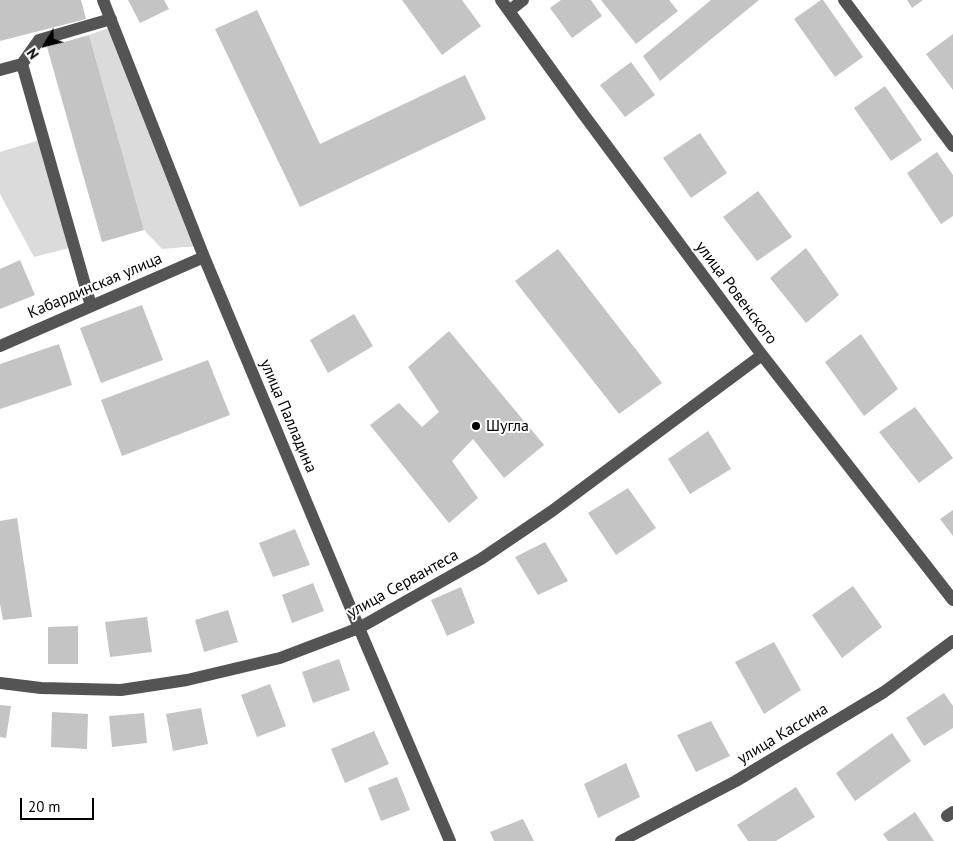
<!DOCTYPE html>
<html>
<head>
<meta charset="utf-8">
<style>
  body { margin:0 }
  #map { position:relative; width:953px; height:841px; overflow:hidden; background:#fff; font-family:"PT Sans",sans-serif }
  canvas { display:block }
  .north { position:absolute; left:20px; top:20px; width:50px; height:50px; -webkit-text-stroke:4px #fff; paint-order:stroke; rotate:234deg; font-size:14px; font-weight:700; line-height:20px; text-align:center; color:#000 }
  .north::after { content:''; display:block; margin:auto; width:18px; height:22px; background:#000; clip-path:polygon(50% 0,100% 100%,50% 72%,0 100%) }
  .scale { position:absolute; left:20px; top:798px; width:74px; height:22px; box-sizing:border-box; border:2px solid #000; border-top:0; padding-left:6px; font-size:15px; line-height:18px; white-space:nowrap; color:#000; -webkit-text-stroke:4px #fff; paint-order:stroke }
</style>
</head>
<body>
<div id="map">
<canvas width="953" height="841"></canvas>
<div class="north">N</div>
<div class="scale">20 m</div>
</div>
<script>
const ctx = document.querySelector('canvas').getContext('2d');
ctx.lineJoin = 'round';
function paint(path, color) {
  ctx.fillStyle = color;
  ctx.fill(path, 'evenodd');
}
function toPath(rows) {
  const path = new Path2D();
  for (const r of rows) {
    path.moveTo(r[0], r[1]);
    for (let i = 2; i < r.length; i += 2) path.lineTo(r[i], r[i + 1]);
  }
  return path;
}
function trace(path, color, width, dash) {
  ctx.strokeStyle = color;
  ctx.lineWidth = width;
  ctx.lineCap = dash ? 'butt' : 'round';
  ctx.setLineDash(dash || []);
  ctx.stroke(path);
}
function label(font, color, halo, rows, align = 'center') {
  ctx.font = font + ' "PT Sans",sans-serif';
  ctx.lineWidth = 4;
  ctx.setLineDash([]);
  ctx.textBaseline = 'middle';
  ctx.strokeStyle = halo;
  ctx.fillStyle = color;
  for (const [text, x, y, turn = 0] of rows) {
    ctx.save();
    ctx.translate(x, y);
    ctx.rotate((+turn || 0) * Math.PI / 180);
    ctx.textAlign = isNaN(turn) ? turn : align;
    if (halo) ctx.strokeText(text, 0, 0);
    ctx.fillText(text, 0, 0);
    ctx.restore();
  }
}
paint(toPath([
  [114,26,199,246,162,249,144,230,89,35],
  [43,139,73,247,34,257,0,194,0,152]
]), '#dbdbdb');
paint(toPath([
  [0,0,81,0,86,19,0,41],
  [128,0,164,0,169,9,140,23],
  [402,0,462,0,481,26,442,55],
  [561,0,591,0,602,16,572,38,550,8],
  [601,0,669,0,678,11,636,44],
  [711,0,759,0,660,81,643,56],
  [821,0,823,0,863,57,835,77,794,19],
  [907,0,923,0,912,8],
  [257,10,320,144,465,75,486,119,300,207,215,29],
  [953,34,953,90,926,54],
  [89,35,144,230,102,242,47,47],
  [631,62,655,95,625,117,600,85],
  [885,86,922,140,891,161,854,108],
  [700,133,727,173,691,198,663,158],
  [937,152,953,175,953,216,941,224,907,173],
  [758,191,792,237,757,261,723,217],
  [806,248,839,295,806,323,770,278],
  [558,249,662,383,619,414,515,281],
  [20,260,35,295,0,309,0,269],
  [142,305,163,360,101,383,80,328],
  [354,314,373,346,328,373,310,340],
  [449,331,544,445,504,478,473,439,452,461,478,498,449,523,370,425,399,403,422,427,439,412,408,367],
  [861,334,898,389,864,416,825,362],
  [59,344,72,385,0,409,0,364],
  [208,360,230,415,122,456,101,400],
  [915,407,953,458,919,483,879,432],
  [708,431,731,469,690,494,668,459],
  [628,488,656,528,616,555,588,513],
  [953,510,953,536,940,519],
  [17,518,32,617,3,620,0,604,0,521],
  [295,529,310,565,273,577,259,543],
  [545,542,568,581,538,595,515,557],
  [313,583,324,611,292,623,282,595],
  [853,586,882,627,842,658,812,615],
  [461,587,475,623,447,636,431,600],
  [228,610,238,642,204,652,195,620],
  [147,617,152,652,110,657,105,622],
  [78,626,78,664,48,664,48,627],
  [774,642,801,690,764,714,735,662],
  [339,659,350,690,313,703,302,672],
  [270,684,286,726,257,737,241,695],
  [944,693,953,706,953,728,924,746,906,718],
  [0,705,11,706,6,738,0,737],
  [201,708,208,744,173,751,166,714],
  [52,712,88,714,87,749,51,747],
  [144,713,147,743,112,747,109,716],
  [711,721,730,756,696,772,677,735],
  [374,731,389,764,345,783,331,749],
  [892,733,911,761,855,801,836,773],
  [626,763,640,797,598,818,584,784],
  [397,777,410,810,381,821,368,788],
  [796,787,815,817,776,841,748,841,737,825],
  [915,812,934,841,888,841,883,834],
  [523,819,534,841,494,841,490,832]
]), '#c4c4c4');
trace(toPath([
  [103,0,204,257,359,628,450,841],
  [501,0,581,111,762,355,953,600],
  [844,0,953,146],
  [509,11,523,0],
  [22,64,91,306],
  [0,70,22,64,39,40,111,19],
  [0,346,204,257],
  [0,683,41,688,121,690,187,680,280,658,359,628,481,559,552,511,762,355],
  [947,816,953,812],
  [621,841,736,781,884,692,953,641]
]), '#545454', 12);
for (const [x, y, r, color] of [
  [476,426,5,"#000"]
]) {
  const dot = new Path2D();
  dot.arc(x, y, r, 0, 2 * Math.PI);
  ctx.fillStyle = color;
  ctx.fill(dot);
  trace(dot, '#fff', 2);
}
label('16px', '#000', '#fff', [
  ["Кабардинская улица",95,286,-23],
  ["улица Ровенского",736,293,53],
  ["улица Палладина",288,416,67],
  ["улица Сервантеса",403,584,-29],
  ["улица Кассина",783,734,-31]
]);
label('16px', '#000', '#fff', [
  ["Шугла",486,426]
], 'left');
</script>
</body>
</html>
